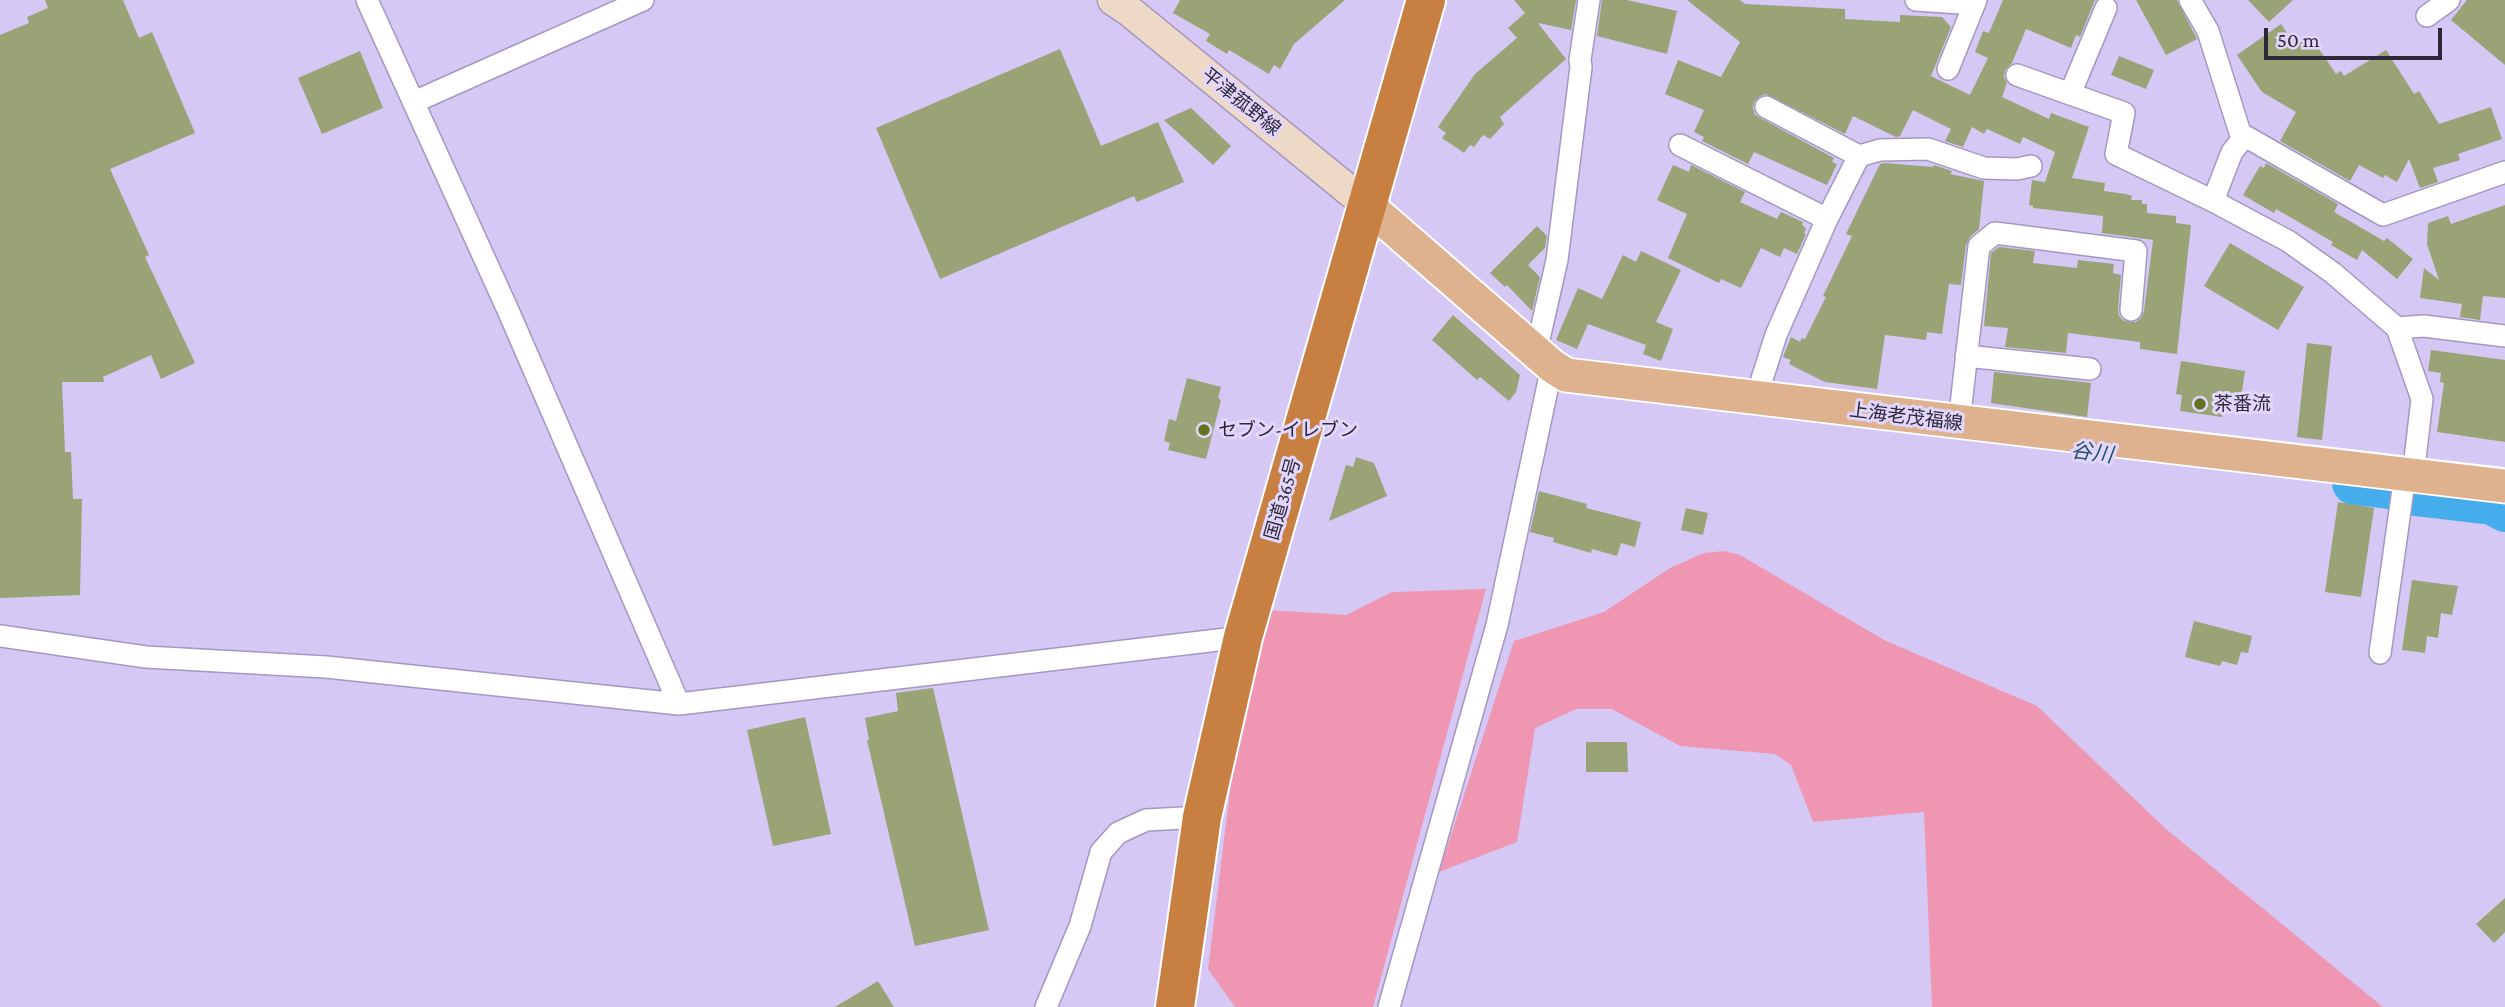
<!DOCTYPE html>
<html>
<head>
<meta charset="utf-8">
<style>
  body { margin:0 }
  #map { position:relative; width:2505px; height:1007px; overflow:hidden; background:#d5c8f5; font-family:"Crimson Pro",serif }
  canvas { display:block }
  .scale { position:absolute; left:2264px; top:28px; width:178px; height:32px; box-sizing:border-box; border:4px solid #2d2839; border-top:0; padding-left:9px; font-size:21px; line-height:24px; white-space:nowrap; color:#2d2839; -webkit-text-stroke:5px #e1d6fb; paint-order:stroke }
</style>
</head>
<body>
<div id="map">
<canvas width="2505" height="1007"></canvas>
<div class="scale">50 m</div>
</div>
<script>
const ctx = document.querySelector('canvas').getContext('2d');
ctx.lineJoin = 'round';
function paint(path, color) {
  ctx.fillStyle = color;
  ctx.fill(path, 'evenodd');
}
function toPath(rows) {
  const path = new Path2D();
  for (const r of rows) {
    path.moveTo(r[0], r[1]);
    for (let i = 2; i < r.length; i += 2) path.lineTo(r[i], r[i + 1]);
  }
  return path;
}
function trace(path, color, width, dash) {
  ctx.strokeStyle = color;
  ctx.lineWidth = width;
  ctx.lineCap = dash ? 'butt' : 'round';
  ctx.setLineDash(dash || []);
  ctx.stroke(path);
}
function label(font, color, halo, rows, align = 'center') {
  ctx.font = font + ' "Crimson Pro","Noto Sans JP",serif';
  ctx.lineWidth = 6;
  ctx.setLineDash([]);
  ctx.textBaseline = 'middle';
  ctx.strokeStyle = halo;
  ctx.fillStyle = color;
  for (const [text, x, y, turn = 0] of rows) {
    ctx.save();
    ctx.translate(x, y);
    ctx.rotate((+turn || 0) * Math.PI / 180);
    ctx.textAlign = isNaN(turn) ? turn : align;
    if (halo) ctx.strokeText(text, 0, 0);
    ctx.fillText(text, 0, 0);
    ctx.restore();
  }
}
paint(toPath([
  [1724,551,1740,555,1884,640,2037,706,2166,829,2383,1007,1932,1007,1924,812,1813,822,1791,765,1775,754,1680,746,1612,709,1576,709,1535,728,1517,842,1439,872,1514,641,1604,612,1670,568,1704,553],
  [1486,589,1373,1007,1235,1007,1208,969,1231,783,1269,610,1346,615,1392,592]
]), '#ef96b3');
trace(toPath([
  [2354,483,2390,487,2415,494,2492,503,2505,510]
]), '#45adeb', 44);
paint(toPath([
  [45,0,123,0,139,38,152,32,195,133,110,169,149,255,145,257,195,363,161,379,151,355,103,377,104,382,62,382,65,452,71,452,73,499,82,499,80,595,0,598,0,35,29,23,27,17,48,8],
  [1180,0,1345,0,1294,44,1280,69,1274,65,1269,74,1229,50,1227,54,1206,41,1210,34,1173,13],
  [1514,0,1576,0,1571,30,1538,23,1566,59,1500,117,1504,124,1490,139,1483,135,1474,147,1470,145,1464,153,1442,138,1446,133,1438,127,1475,74,1517,38,1508,28,1525,13],
  [1602,0,1627,0,1677,11,1667,54,1597,36],
  [1687,0,1740,0,1745,4,1845,9,1845,19,1900,22,1900,15,1942,17,1951,27,1931,76,1970,95,1988,58,1975,52,1983,31,1989,33,2003,0,2095,0,2080,37,2076,35,2071,48,2026,29,2012,63,2005,70,2004,77,2007,83,2002,97,2049,119,2051,113,2089,127,2072,178,2105,183,2104,191,2126,194,2132,196,2131,200,2142,200,2142,204,2147,204,2147,213,2176,216,2176,223,2191,225,2177,354,2140,349,2140,342,2068,333,2066,353,2005,347,2008,328,1984,326,1991,253,1999,247,2035,251,2033,263,2077,268,2078,260,2114,264,2113,273,2121,275,2118,309,2119,316,2124,321,2136,322,2141,318,2144,311,2153,240,2102,233,2103,216,2033,208,2033,206,2029,205,2032,180,2045,182,2055,152,2023,137,2020,144,1987,129,1984,134,1972,127,1963,147,1945,141,1951,129,1913,110,1900,136,1896,137,1853,116,1845,134,1766,94,1760,96,1754,102,1753,108,1755,115,1834,158,1832,162,1837,164,1827,185,1754,152,1748,164,1702,141,1704,137,1694,132,1704,110,1665,94,1678,60,1721,77,1740,42],
  [2136,0,2177,0,2197,39,2166,55],
  [2248,0,2293,0,2269,22],
  [2467,0,2505,0,2505,65,2451,20],
  [2281,24,2296,46,2310,36,2336,74,2341,71,2344,76,2386,50,2414,94,2419,91,2439,124,2491,107,2502,139,2458,154,2460,160,2433,168,2438,182,2420,188,2409,159,2397,182,2385,175,2383,178,2359,165,2350,181,2280,141,2296,112,2262,92,2237,55],
  [1060,49,1101,146,1158,122,1184,182,1137,202,1134,196,940,279,876,128],
  [360,51,383,108,322,134,298,78],
  [2119,56,2154,70,2146,89,2111,75],
  [1191,108,1231,146,1213,165,1164,120],
  [1885,163,1933,167,1934,165,1952,171,1950,174,1984,181,1979,229,1970,237,1966,245,1961,285,1949,284,1942,334,1927,332,1926,340,1885,335,1877,389,1825,382,1789,364,1791,360,1783,357,1791,337,1800,342,1802,338,1805,339,1826,297,1823,296,1852,236,1846,234,1880,164],
  [2266,163,2338,204,2334,212,2384,241,2387,238,2413,259,2397,279,2362,250,2357,260,2331,245,2333,242,2276,209,2274,213,2243,195,2260,166,2264,168],
  [1673,165,1689,172,1691,165,1745,192,1740,202,1777,219,1781,212,1803,222,1802,225,1806,228,1804,233,1806,234,1797,254,1784,248,1780,257,1761,248,1741,288,1721,279,1719,283,1668,258,1687,214,1657,200],
  [2505,205,2505,298,2483,296,2480,320,2460,317,2462,304,2420,298,2424,268,2439,280,2427,244,2428,223,2448,216,2451,224],
  [1537,226,1547,236,1545,248,1528,265,1540,277,1532,311,1507,285,1505,287,1490,273],
  [2230,243,2304,287,2278,330,2204,286],
  [1641,251,1681,270,1656,322,1673,329,1661,361,1643,354,1646,345,1588,324,1577,349,1556,340,1578,288,1602,299,1623,255,1636,262],
  [1453,315,1520,375,1516,392,1509,401,1480,377,1477,380,1432,340],
  [2307,343,2332,346,2322,440,2297,437],
  [2431,350,2505,360,2505,442,2437,432,2444,383,2440,382,2441,373,2428,371],
  [2181,361,2245,371,2241,398,2226,396,2222,417,2180,411,2182,395,2176,394],
  [1994,372,2091,383,2087,417,1991,403],
  [1187,378,1221,387,1218,398,1221,400,1206,459,1168,450,1170,443,1164,441,1169,419,1176,421],
  [1356,457,1374,463,1387,496,1329,521,1346,465,1353,467],
  [1539,491,1587,504,1586,508,1641,522,1635,547,1621,543,1617,556,1592,549,1591,553,1553,542,1554,538,1530,532],
  [2338,502,2374,508,2361,597,2325,592],
  [1686,508,1708,513,1703,535,1681,530],
  [2412,580,2458,586,2452,615,2441,613,2438,638,2427,636,2425,653,2402,650],
  [2194,621,2252,636,2248,653,2241,652,2237,665,2222,661,2220,666,2185,657],
  [933,688,989,930,915,946,867,740,869,740,865,718,898,711,896,693],
  [805,717,831,834,773,846,747,730],
  [1586,742,1627,742,1628,772,1586,772],
  [2505,898,2505,932,2494,943,2476,924],
  [878,981,894,1007,835,1007]
]), '#99a376');
const street = toPath([
  [367,0,507,308,679,704],
  [1916,0,1974,4],
  [2190,0,2208,31,2242,139],
  [2427,16,2449,0],
  [1948,69,1976,0],
  [2017,75,2124,113,2116,154,2213,201,2288,241,2333,273,2397,328,2422,399,2413,476],
  [2070,94,2106,8],
  [414,102,643,0],
  [1766,107,1859,156,1880,150,1928,149,1984,168,2017,169,2031,166],
  [1680,145,1827,219],
  [2213,201,2232,152,2245,136,2383,215,2505,172],
  [2397,328,2424,326,2505,336],
  [1536,352,1557,260,1581,67,1580,60,1589,0],
  [1966,356,2090,369],
  [1759,400,1762,379,1776,335,1827,219,1859,156],
  [1959,423,1979,246,1995,233,2136,251,2131,310],
  [0,636,146,657,326,667,679,704,1243,637],
  [2380,653,2405,475],
  [1046,1007,1080,926,1101,852,1118,833,1146,820,1202,817],
  [1389,1007,1497,625,1552,366]
]);
const secondary = toPath([
  [1113,0,1128,10,1368,206]
]);
const primary = toPath([
  [1368,206,1552,366,1566,375,2505,486]
]);
const highway = toPath([
  [1175,1007,1202,817,1243,637,1426,0]
]);
trace(street, '#a497c2', 24);
trace(secondary, '#a497c2', 33);
trace(primary, '#fff', 37);
trace(highway, '#fff', 42);
trace(street, '#fff', 21);
trace(secondary, '#eed9c6', 30);
trace(primary, '#deb28e', 33);
trace(highway, '#c87f42', 38);
for (const [x, y, r, color] of [
  [2200,404,7,"#657320"],
  [1204,430,7,"#657320"]
]) {
  const dot = new Path2D();
  dot.arc(x, y, r, 0, 2 * Math.PI);
  ctx.fillStyle = color;
  ctx.fill(dot);
  trace(dot, '#e1d6fb', 2.5);
}
label('19px', '#2d2839', '#e1d6fb', [
  ["平津菰野線",1241,102,39],
  ["上海老茂福線",1906,417,7],
  ["国道365号",1283,499,-74]
]);
label('19px', '#2d2839', '#e1d6fb', [
  ["茶番流",2214,404],
  ["セブン-イレブン",1218,430]
], 'left');
label('italic 21px', '#254f69', '#e1d6fb', [
  ["谷川",2092,453,7]
]);
</script>
</body>
</html>
